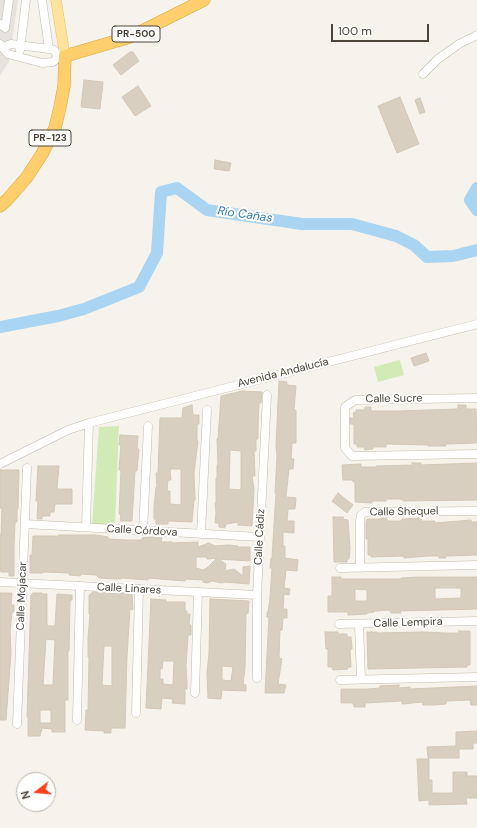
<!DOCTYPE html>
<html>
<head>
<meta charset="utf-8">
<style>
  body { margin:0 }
  #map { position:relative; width:477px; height:828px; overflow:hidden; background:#f6f3ec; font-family:"DM Sans",sans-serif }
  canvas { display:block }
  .north { position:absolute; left:16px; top:772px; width:40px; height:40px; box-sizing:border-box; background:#fff; border:1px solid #b7b4b0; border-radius:50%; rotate:254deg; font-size:11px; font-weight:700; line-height:16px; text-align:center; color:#4b4439 }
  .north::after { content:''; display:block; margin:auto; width:14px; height:18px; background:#fc3f1d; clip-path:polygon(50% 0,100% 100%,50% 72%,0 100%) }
  .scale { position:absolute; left:331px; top:24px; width:98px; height:18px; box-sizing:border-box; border:2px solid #4b4439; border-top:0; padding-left:5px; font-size:12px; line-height:14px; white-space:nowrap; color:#4b4439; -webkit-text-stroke:3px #fff; paint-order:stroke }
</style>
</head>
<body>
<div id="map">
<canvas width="477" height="828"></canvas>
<div class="north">N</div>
<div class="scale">100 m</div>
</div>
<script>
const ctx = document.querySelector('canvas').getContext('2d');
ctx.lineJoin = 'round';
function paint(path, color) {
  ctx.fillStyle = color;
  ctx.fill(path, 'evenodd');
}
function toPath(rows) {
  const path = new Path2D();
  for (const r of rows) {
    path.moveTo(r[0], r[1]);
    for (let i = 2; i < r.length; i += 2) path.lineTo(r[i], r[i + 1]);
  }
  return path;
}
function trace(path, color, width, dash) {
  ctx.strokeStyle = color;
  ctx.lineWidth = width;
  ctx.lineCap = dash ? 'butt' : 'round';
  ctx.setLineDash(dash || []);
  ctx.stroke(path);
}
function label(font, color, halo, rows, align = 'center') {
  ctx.font = font + ' "DM Sans",sans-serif';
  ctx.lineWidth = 4;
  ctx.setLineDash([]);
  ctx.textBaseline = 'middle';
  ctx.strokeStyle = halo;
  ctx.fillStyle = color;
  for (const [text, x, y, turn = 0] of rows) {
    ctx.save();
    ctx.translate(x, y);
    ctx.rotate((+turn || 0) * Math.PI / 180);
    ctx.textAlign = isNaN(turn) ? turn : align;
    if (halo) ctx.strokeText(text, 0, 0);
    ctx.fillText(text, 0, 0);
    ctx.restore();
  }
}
paint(toPath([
  [0,0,18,0,9,62,0,75]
]), '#e6e2dd');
paint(toPath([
  [400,360,404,375,378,382,374,367],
  [119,426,115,526,92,524,99,427]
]), '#d2eab5');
trace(toPath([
  [477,188,470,200,477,210],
  [0,327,58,316,84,309,139,287,157,253,161,192,177,188,207,210,302,224,352,224,396,236,414,245,427,257,453,256,477,250]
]), '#a9d4f2', 12);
const building = toPath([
  [130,52,133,52,139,61,121,75,113,65,130,52],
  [84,80,103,82,100,109,81,107,84,80],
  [138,86,151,106,135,116,122,97,138,86],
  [400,97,419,144,397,153,378,106,400,97],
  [420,98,425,112,420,114,415,100,420,98],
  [215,160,231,163,229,171,214,169,215,160],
  [426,353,429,361,414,366,411,358,426,353],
  [279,381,287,382,287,385,296,386,294,410,296,410,296,443,292,443,291,459,294,459,293,469,289,469,286,497,296,498,295,509,288,509,287,521,294,521,294,533,283,532,283,546,285,546,285,558,298,560,297,571,286,570,284,588,290,589,289,595,284,594,283,609,287,609,287,618,283,618,282,630,280,630,279,658,282,659,278,684,286,685,284,693,265,693,269,617,267,617,267,612,268,612,270,598,272,568,270,568,271,558,272,558,276,493,275,493,277,456,276,446,279,381],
  [242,391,262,392,261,403,259,403,258,427,258,439,256,439,256,451,254,451,255,476,252,476,254,489,252,526,238,525,238,522,226,524,225,528,219,527,219,523,215,523,216,513,215,503,216,503,216,478,217,478,217,465,218,465,217,439,218,439,221,396,242,391],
  [230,450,241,451,241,490,229,489,230,450],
  [192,405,193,415,199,415,199,424,197,424,197,441,198,441,194,473,195,500,194,500,192,522,168,521,168,524,156,524,156,520,154,519,154,507,156,487,157,487,156,473,158,473,160,418,182,418,183,408,192,405],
  [170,469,181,469,181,505,170,504,170,491,167,491,168,480,171,480,170,469],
  [458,405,466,405,466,409,476,409,477,441,476,443,446,444,446,446,428,446,428,445,386,444,386,447,373,447,373,449,365,450,364,447,357,447,357,444,354,444,354,425,353,424,350,424,350,418,354,418,353,413,356,412,356,410,365,410,365,407,371,407,371,411,397,411,458,409,458,405],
  [120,435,138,436,137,449,139,449,137,471,135,471,132,521,120,521,121,515,119,514,121,470,119,470,121,445,119,445,120,435],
  [412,463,421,463,421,465,477,463,477,500,403,501,403,500,400,499,386,499,386,501,372,501,372,503,355,502,355,482,353,482,353,480,343,480,342,465,361,464,361,467,376,467,376,466,413,465,412,463],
  [38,466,59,466,57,489,72,489,72,504,55,504,54,512,50,512,50,516,42,516,42,519,37,519,38,501,36,501,38,466],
  [0,470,19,470,18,509,17,509,17,522,15,522,14,546,14,576,9,576,9,572,1,572,0,569,0,535,1,535,2,508,0,508,0,470],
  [338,493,353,505,347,513,332,501,338,493],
  [333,517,344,517,342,519,348,520,350,549,349,559,347,559,347,562,334,562,333,517],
  [381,518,387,518,387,521,402,521,402,519,421,518,421,521,435,521,435,523,471,520,471,522,477,522,477,555,446,556,446,558,439,558,439,556,428,556,404,558,404,556,371,557,371,555,368,555,368,539,366,539,366,522,367,519,381,519,381,518],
  [59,535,96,535,108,537,108,539,126,540,142,540,142,538,150,537,162,538,161,542,172,542,172,543,198,542,198,547,209,543,215,546,228,545,238,546,238,547,250,547,250,561,218,559,226,564,225,571,234,569,243,576,243,567,250,566,249,584,224,582,222,583,212,581,207,583,203,582,203,580,185,579,185,581,148,578,148,580,121,578,121,579,115,579,99,578,96,575,81,574,80,576,69,575,69,573,43,572,43,573,30,573,30,555,32,555,33,536,59,536,59,535],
  [196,557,207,557,207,559,217,558,207,568,203,570,196,568,196,557],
  [332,577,341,577,341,579,401,579,401,578,418,577,477,577,477,609,400,611,401,613,391,613,389,610,378,611,374,611,374,612,367,613,367,614,348,615,348,612,328,612,328,596,332,596,332,577],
  [435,588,461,588,461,598,435,599,435,588],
  [355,589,367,590,367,601,355,601,355,589],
  [93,592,132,594,133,610,130,609,127,656,125,728,111,728,111,733,104,733,104,731,85,730,86,710,88,710,89,657,88,657,88,638,90,614,89,614,89,595,93,592],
  [104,646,112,646,112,686,102,685,104,646],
  [0,593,12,593,11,605,14,605,14,612,12,612,10,632,11,653,6,720,0,720,0,593],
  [33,593,42,593,42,594,47,594,47,626,55,626,57,594,72,595,72,600,70,600,69,651,68,651,68,700,65,700,65,732,52,732,52,729,42,728,40,736,28,736,28,717,27,717,31,595,33,595,33,593],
  [46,639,55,640,53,685,43,685,46,639],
  [40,710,51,710,51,723,40,723,40,710],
  [151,599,166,600,166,602,185,602,185,611,187,611,187,614,190,614,189,625,191,625,191,635,188,635,186,666,187,683,187,689,185,688,185,704,172,703,173,699,162,698,161,709,146,708,151,599],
  [163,661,174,661,173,685,163,684,163,679,160,679,160,669,162,669,163,661],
  [210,599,249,601,248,614,246,613,245,668,243,684,246,685,246,691,222,690,221,699,208,698,207,673,209,653,210,599],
  [222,666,233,667,231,681,222,680,222,666],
  [459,631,470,631,470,665,467,665,467,667,368,669,367,632,377,632,377,633,423,632,446,633,459,633,459,631],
  [325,632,338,632,338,634,347,634,347,637,351,637,352,649,350,649,351,667,347,667,348,669,333,670,332,667,328,667,328,649,326,649,325,632],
  [399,685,399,688,410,687,410,689,477,686,477,705,471,705,470,700,446,701,446,704,433,705,423,705,423,702,402,704,402,701,365,703,365,707,354,707,353,703,341,703,341,689,368,689,380,688,380,686,399,685],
  [477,731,477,743,473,743,473,749,459,749,459,758,428,758,427,747,456,746,456,732,477,731],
  [417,759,429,759,429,780,432,780,432,793,453,793,453,772,467,772,467,776,477,776,477,798,466,798,467,804,429,805,429,800,419,801,417,759]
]);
paint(building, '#d8cfc1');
trace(building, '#d3c7b4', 1);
const minor = toPath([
  [42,0,49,49],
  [0,24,5,28,9,0],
  [0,44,8,54,42,63,53,62,58,57,65,56],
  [0,47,3,47,11,44,49,49,54,50,58,57],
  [20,50,26,0],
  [423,74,438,59,459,44,477,35],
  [477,398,355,400,345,407,345,448,352,456,477,454],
  [0,464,68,430,89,423,477,324],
  [25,524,260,537],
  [86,527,89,423],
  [143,531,148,426],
  [201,534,207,410],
  [340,568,477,565],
  [360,568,360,521,361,515,365,512,477,511],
  [0,582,257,595],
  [339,624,477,621],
  [359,625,361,679],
  [257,678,257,595,267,395],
  [340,680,477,677],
  [195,693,198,592],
  [136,713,139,589],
  [77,720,80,586],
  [17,724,27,468]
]);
const major = toPath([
  [56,0,65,56]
]);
const highway = toPath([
  [0,206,7,200,27,177,42,154,55,128,60,107,64,86,65,56,130,37,204,0]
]);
trace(minor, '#c2bbae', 9);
trace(major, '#e6c16a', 11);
trace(highway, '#e0a43c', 13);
trace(minor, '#fff', 8);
trace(major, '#ffe39c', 10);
trace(highway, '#ffcf6e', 12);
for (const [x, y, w] of [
  [136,34,48],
  [50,138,42]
]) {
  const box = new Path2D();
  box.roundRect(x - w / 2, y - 8, w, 16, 3);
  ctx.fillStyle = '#fff';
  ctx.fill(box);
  trace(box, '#4b4439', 1);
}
label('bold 10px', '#4b4439', null, [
  ["PR-500",136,34],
  ["PR-123",50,138]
]);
label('11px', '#4b4439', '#fff', [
  ["Avenida Andalucía",283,373,-14],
  ["Calle Sucre",394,399,-1],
  ["Calle Shequel",404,512,-1],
  ["Calle Córdova",142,531,3],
  ["Calle Cádiz",260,537,-87],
  ["Calle Linares",129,589,3],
  ["Calle Mojacar",22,596,-88],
  ["Calle Lempira",408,623,-2]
]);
label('italic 12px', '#2e7ab2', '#fff', [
  ["Río Cañas",245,215,8]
]);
</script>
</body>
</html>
